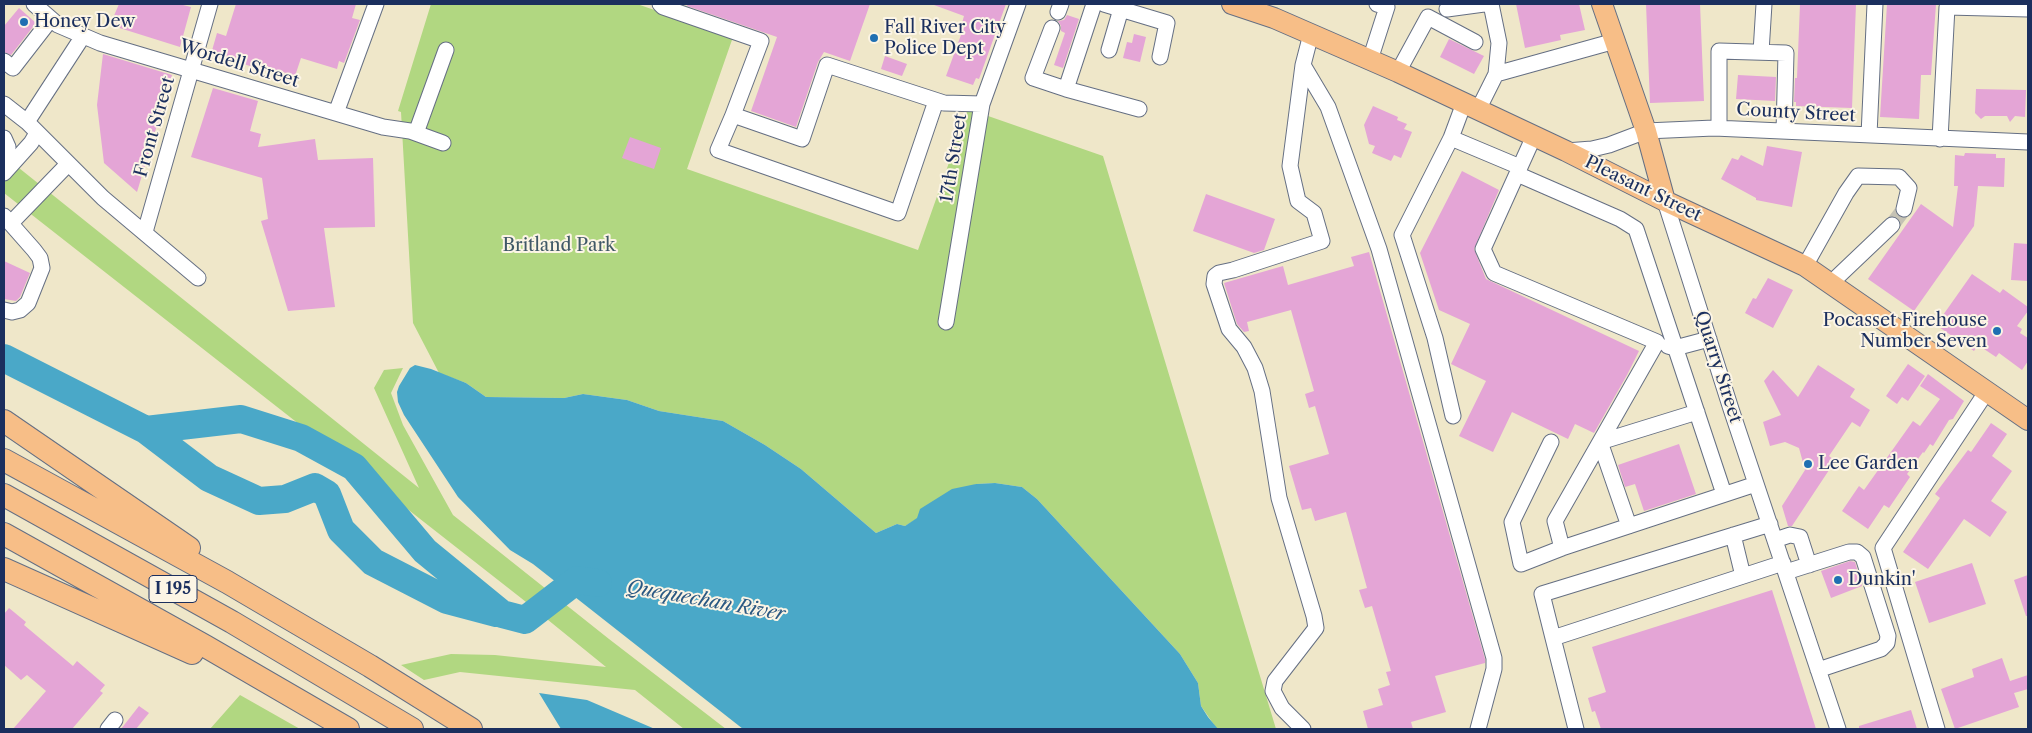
<!DOCTYPE html>
<html>
<head>
<meta charset="utf-8">
<style>
  body { margin:0 }
  #map { position:relative; width:2032px; height:733px; overflow:hidden; background:#efe7c9; font-family:"Libre Caslon Text",serif }
  canvas { display:block }
  .frame { position:absolute; inset:0; border:5px solid #1b2f5e; pointer-events:none }
</style>
</head>
<body>
<div id="map">
<canvas width="2032" height="733"></canvas>
<div class="frame"></div>
</div>
<script>
const ctx = document.querySelector('canvas').getContext('2d');
ctx.lineJoin = 'round';
function paint(path, color) {
  ctx.fillStyle = color;
  ctx.fill(path, 'evenodd');
}
function toPath(rows) {
  const path = new Path2D();
  for (const r of rows) {
    path.moveTo(r[0], r[1]);
    for (let i = 2; i < r.length; i += 2) path.lineTo(r[i], r[i + 1]);
  }
  return path;
}
function trace(path, color, width, dash) {
  ctx.strokeStyle = color;
  ctx.lineWidth = width;
  ctx.lineCap = dash ? 'butt' : 'round';
  ctx.setLineDash(dash || []);
  ctx.stroke(path);
}
function label(font, color, halo, rows, align = 'center') {
  ctx.font = font + ' "Libre Caslon Text",serif';
  ctx.lineWidth = 4;
  ctx.setLineDash([]);
  ctx.textBaseline = 'middle';
  ctx.strokeStyle = halo;
  ctx.fillStyle = color;
  for (const [text, x, y, turn = 0] of rows) {
    ctx.save();
    ctx.translate(x, y);
    ctx.rotate((+turn || 0) * Math.PI / 180);
    ctx.textAlign = isNaN(turn) ? turn : align;
    if (halo) ctx.strokeText(text, 0, 0);
    ctx.fillText(text, 0, 0);
    ctx.restore();
  }
}
paint(toPath([
  [431,4,637,4,733,37,687,169,918,250,968,109,1103,156,1276,729,1217,729,1201,706,1198,683,1180,654,1037,499,1022,487,995,483,976,484,905,526,897,524,876,533,801,469,765,445,723,421,659,411,627,400,583,394,564,398,486,397,466,383,439,373,413,323,401,112,398,111],
  [4,156,419,488,374,388,384,370,403,368,391,393,403,425,453,515,609,639,726,729,684,729,635,690,460,672,424,680,401,665,451,654,495,655,606,667,521,598,4,193],
  [240,695,300,729,210,729]
]), '#b1d781');
paint(toPath([
  [415,365,431,369,466,383,486,397,564,398,583,394,627,400,659,411,723,421,765,445,801,469,876,533,897,524,905,526,917,518,920,509,952,489,976,484,995,483,1022,487,1037,499,1180,654,1198,683,1201,706,1208,717,1218,729,743,729,533,564,510,550,458,497,404,415,398,402,397,392,399,386,410,368],
  [539,693,587,700,655,729,561,729]
]), '#4aa8c8');
trace(toPath([
  [4,358,146,430,241,419,301,438,354,467,425,551,502,614,525,620,577,580,598,583],
  [146,430,209,478,259,501,285,499,315,487,327,494,341,530,373,562,447,600,496,613]
]), '#4aa8c8', 28);
paint(toPath([
  [119,4,179,4,191,7,180,47,110,25],
  [236,4,356,4,352,18,360,20,344,63,339,61,337,69,301,58,295,76,277,70,276,74,211,54,217,33,226,36],
  [688,4,870,4,850,61,824,52,818,62,796,127,751,111,777,37,687,6],
  [934,4,1006,4,979,79,976,78,973,85,946,76,965,24,962,23,964,16,934,5],
  [1516,4,1579,4,1585,30,1560,35,1561,40,1525,48],
  [1646,4,1700,4,1704,101,1650,103],
  [1800,4,1856,4,1852,108,1796,106,1796,102,1794,102,1795,78,1797,78],
  [1887,4,1936,4,1931,75,1921,75,1919,119,1880,117],
  [19,8,36,23,11,55,4,52,4,26],
  [1067,15,1079,19,1063,68,1054,65,1065,33,1061,31,1061,26,1058,21,1064,20],
  [1134,34,1146,37,1140,62,1123,58,1127,42,1132,43],
  [1449,39,1484,56,1474,74,1440,57],
  [103,54,172,75,137,192,104,163,97,105],
  [885,56,907,64,902,76,881,69],
  [1738,75,1776,77,1775,101,1736,99],
  [213,88,258,101,250,131,261,134,258,147,315,139,318,160,373,158,375,227,324,228,335,307,288,311,261,221,268,219,262,178,191,157],
  [1976,89,2026,90,2025,117,2015,116,2010,122,2007,116,1985,116,1981,119,1975,113],
  [1373,106,1398,117,1397,120,1407,124,1404,129,1412,132,1401,158,1394,155,1391,161,1372,153,1375,146,1369,144,1364,125],
  [630,137,661,148,654,169,622,158],
  [1767,146,1802,152,1792,207,1756,200,1756,198,1721,179,1732,158,1738,160,1741,155,1763,166],
  [1965,153,1996,154,1996,158,2005,158,2004,187,1978,186,1974,226,1914,311,1868,279,1921,204,1953,227,1958,186,1954,186,1955,155,1964,156],
  [1462,171,1499,190,1474,249,1486,279,1639,351,1627,375,1594,433,1575,424,1568,439,1512,412,1493,452,1459,436,1486,381,1451,364,1470,324,1439,310,1420,253],
  [1206,194,1275,219,1264,250,1254,253,1193,231],
  [2014,243,2028,244,2028,281,2011,280],
  [1369,252,1485,659,1485,663,1435,676,1446,712,1411,722,1413,729,1368,729,1363,711,1383,705,1378,689,1390,685,1386,672,1391,671,1372,606,1365,608,1359,590,1367,588,1346,512,1315,521,1311,508,1302,510,1289,466,1329,454,1315,406,1309,408,1305,394,1314,391,1291,310,1247,322,1249,331,1244,332,1237,324,1224,283,1283,266,1288,285,1354,266,1351,257],
  [4,261,30,273,20,297,16,301,4,299],
  [1972,274,2000,293,2003,289,2028,307,2028,311,2017,326,2022,329,2020,333,2028,338,2028,361,2022,370,1999,353,1996,357,1978,345,1974,351,1936,325],
  [1768,278,1793,290,1773,328,1745,313,1753,298,1756,299],
  [1908,364,1925,376,1908,401,1902,397,1897,404,1886,396],
  [1818,365,1855,389,1850,397,1870,410,1860,427,1852,422,1829,456,1835,461,1792,526,1788,526,1782,506,1805,470,1799,448,1785,442,1770,446,1763,422,1781,415,1764,381,1773,370,1798,397],
  [1928,374,1964,401,1953,419,1949,420,1933,446,1930,444,1924,453,1923,452,1907,474,1910,477,1889,508,1884,505,1868,529,1842,511,1859,486,1864,490,1913,421,1920,426,1940,399,1920,386],
  [1991,423,2007,434,1992,456,2012,471,1991,501,2007,512,1990,537,1964,519,1928,569,1903,552,1940,498,1935,494,1968,450,1971,452],
  [1679,444,1696,494,1644,511,1635,484,1625,487,1618,465],
  [1850,561,1855,562,1862,586,1831,598,1821,571],
  [1972,563,1986,604,1929,623,1915,582],
  [2028,575,2028,616,2026,616,2014,580],
  [1772,590,1816,729,1601,729,1595,711,1592,712,1588,698,1606,692,1592,647],
  [9,608,26,622,24,625,73,666,77,661,105,685,100,691,103,693,72,729,13,729,46,691,27,675,21,680,4,665,4,614],
  [2002,658,2010,681,2028,675,2028,689,2014,693,2019,707,1955,729,1941,689,1974,677,1972,669],
  [139,706,149,713,136,729,121,729],
  [1911,710,1917,729,1859,729,1859,726]
]), '#e4a5d6');
trace(toPath([
  [1892,225,1904,209]
]), '#c5c2b4', 15, [15, 8]);
const minor = toPath([
  [34,4,58,25,100,43,383,127,410,131,443,143],
  [660,4,663,7,761,41,733,115],
  [1104,4,1167,23,1160,57],
  [1491,4,1499,43,1496,74],
  [1447,9,1484,4],
  [1058,12,1061,4],
  [1052,28,1033,78,1066,89,1094,4],
  [83,36,27,122,103,198,198,278],
  [1109,50,1121,9],
  [1761,52,1764,4],
  [1370,60,1387,7,1377,4],
  [4,61,13,68,51,19],
  [1303,65,1328,107,1379,249,1494,658,1494,669,1478,729],
  [1398,72,1428,17,1475,42],
  [1066,89,1139,109],
  [936,101,898,213,718,150,733,115,802,139,827,65,944,103,982,104],
  [4,104,27,122],
  [1478,110,1496,74,1615,41],
  [336,113,376,4],
  [1719,128,1719,51,1786,53,1784,131],
  [416,133,446,50],
  [1869,135,1875,4],
  [1534,136,1483,249,1494,273,1657,342,1555,521,1562,548,1756,484],
  [4,138,8,147,6,159,4,161],
  [1451,138,1464,103],
  [1940,139,1947,7,2028,9],
  [1566,151,1592,149,1609,145,1646,131,1714,128,2028,142],
  [4,173,31,143,37,133],
  [1517,174,1620,219,1636,229,1724,494],
  [1665,201,1731,409,1838,729],
  [4,216,34,250,40,258,42,268,28,303,20,310,12,312,4,310],
  [11,223,68,164],
  [145,232,210,4],
  [1805,266,1846,193,1858,176,1899,177,1909,188,1904,209],
  [1831,283,1892,225],
  [946,322,982,104,1018,4],
  [1668,346,1675,348,1709,339],
  [1453,416,1435,338,1402,235,1451,138,1520,167],
  [1551,442,1512,522,1521,564,1562,548],
  [1770,524,1542,594,1553,638,1783,563],
  [1629,526,1600,442,1697,412],
  [1733,535,1743,576],
  [1775,540,1790,535,1800,537,1809,565],
  [1786,572,1849,552,1857,552,1863,557,1888,636,1887,643,1881,649,1818,670],
  [1553,638,1576,729],
  [108,729,115,720],
  [1303,729,1282,708,1273,691,1275,681,1316,628,1314,616,1279,498,1262,391,1255,368,1244,347,1229,329,1214,284,1215,276,1219,273,1233,270,1322,241,1314,213,1298,201,1290,166,1303,65,1311,34],
  [1937,729,1883,548,1987,391]
]);
const major = toPath([
  [1232,4,1274,18,1398,72,1566,151,1665,201,1805,266,2028,420],
  [1602,4,1646,131,1665,201]
]);
const highway = toPath([
  [4,421,189,548],
  [4,460,227,582,370,666,471,729],
  [4,495,232,622,412,729],
  [4,534,205,646,348,729],
  [4,569,192,653]
]);
trace(minor, '#656f83', 17);
trace(major, '#656f83', 22);
trace(highway, '#656f83', 24);
trace(minor, '#fff', 15);
trace(major, '#f7be87', 20);
trace(highway, '#f7be87', 22);
for (const [x, y, r, color] of [
  [24,22,5,"#1f6fb2"],
  [874,38,5,"#1f6fb2"],
  [1997,331,5,"#1f6fb2"],
  [1808,464,5,"#1f6fb2"],
  [1838,580,5,"#1f6fb2"]
]) {
  const dot = new Path2D();
  dot.arc(x, y, r, 0, 2 * Math.PI);
  ctx.fillStyle = color;
  ctx.fill(dot);
  trace(dot, '#fcf5e5', 2);
}
for (const [x, y, w] of [
  [173,589,48]
]) {
  const box = new Path2D();
  box.roundRect(x - w / 2, y - 13.5, w, 27, 4);
  ctx.fillStyle = '#fcf5e5';
  ctx.fill(box);
  trace(box, '#1b2f5e', 1);
}
label('bold 16px', '#1b2f5e', null, [
  ["I 195",173,589]
]);
label('18px', '#1b2f5e', '#fcf5e5', [
  ["Honey Dew",34,22],
  ["Fall River City",884,28],
  ["Police Dept",884,49],
  ["Pocasset Firehouse",1987,321,"right"],
  ["Number Seven",1987,342,"right"],
  ["Lee Garden",1818,464],
  ["Dunkin'",1848,580]
], 'left');
label('18px', '#1b2f5e', '#fcf5e5', [
  ["Wordell Street",239,64,17],
  ["County Street",1796,113,3],
  ["Front Street",155,127,-74],
  ["17th Street",954,158,-81],
  ["Pleasant Street",1643,189,26],
  ["Quarry Street",1718,367,72]
]);
label('18px', '#405967', '#fcf5e5', [
  ["Britland Park",559,246]
]);
label('italic 19px', '#2b5983', '#fcf5e5', [
  ["Quequechan River",706,601,10]
]);
</script>
</body>
</html>
